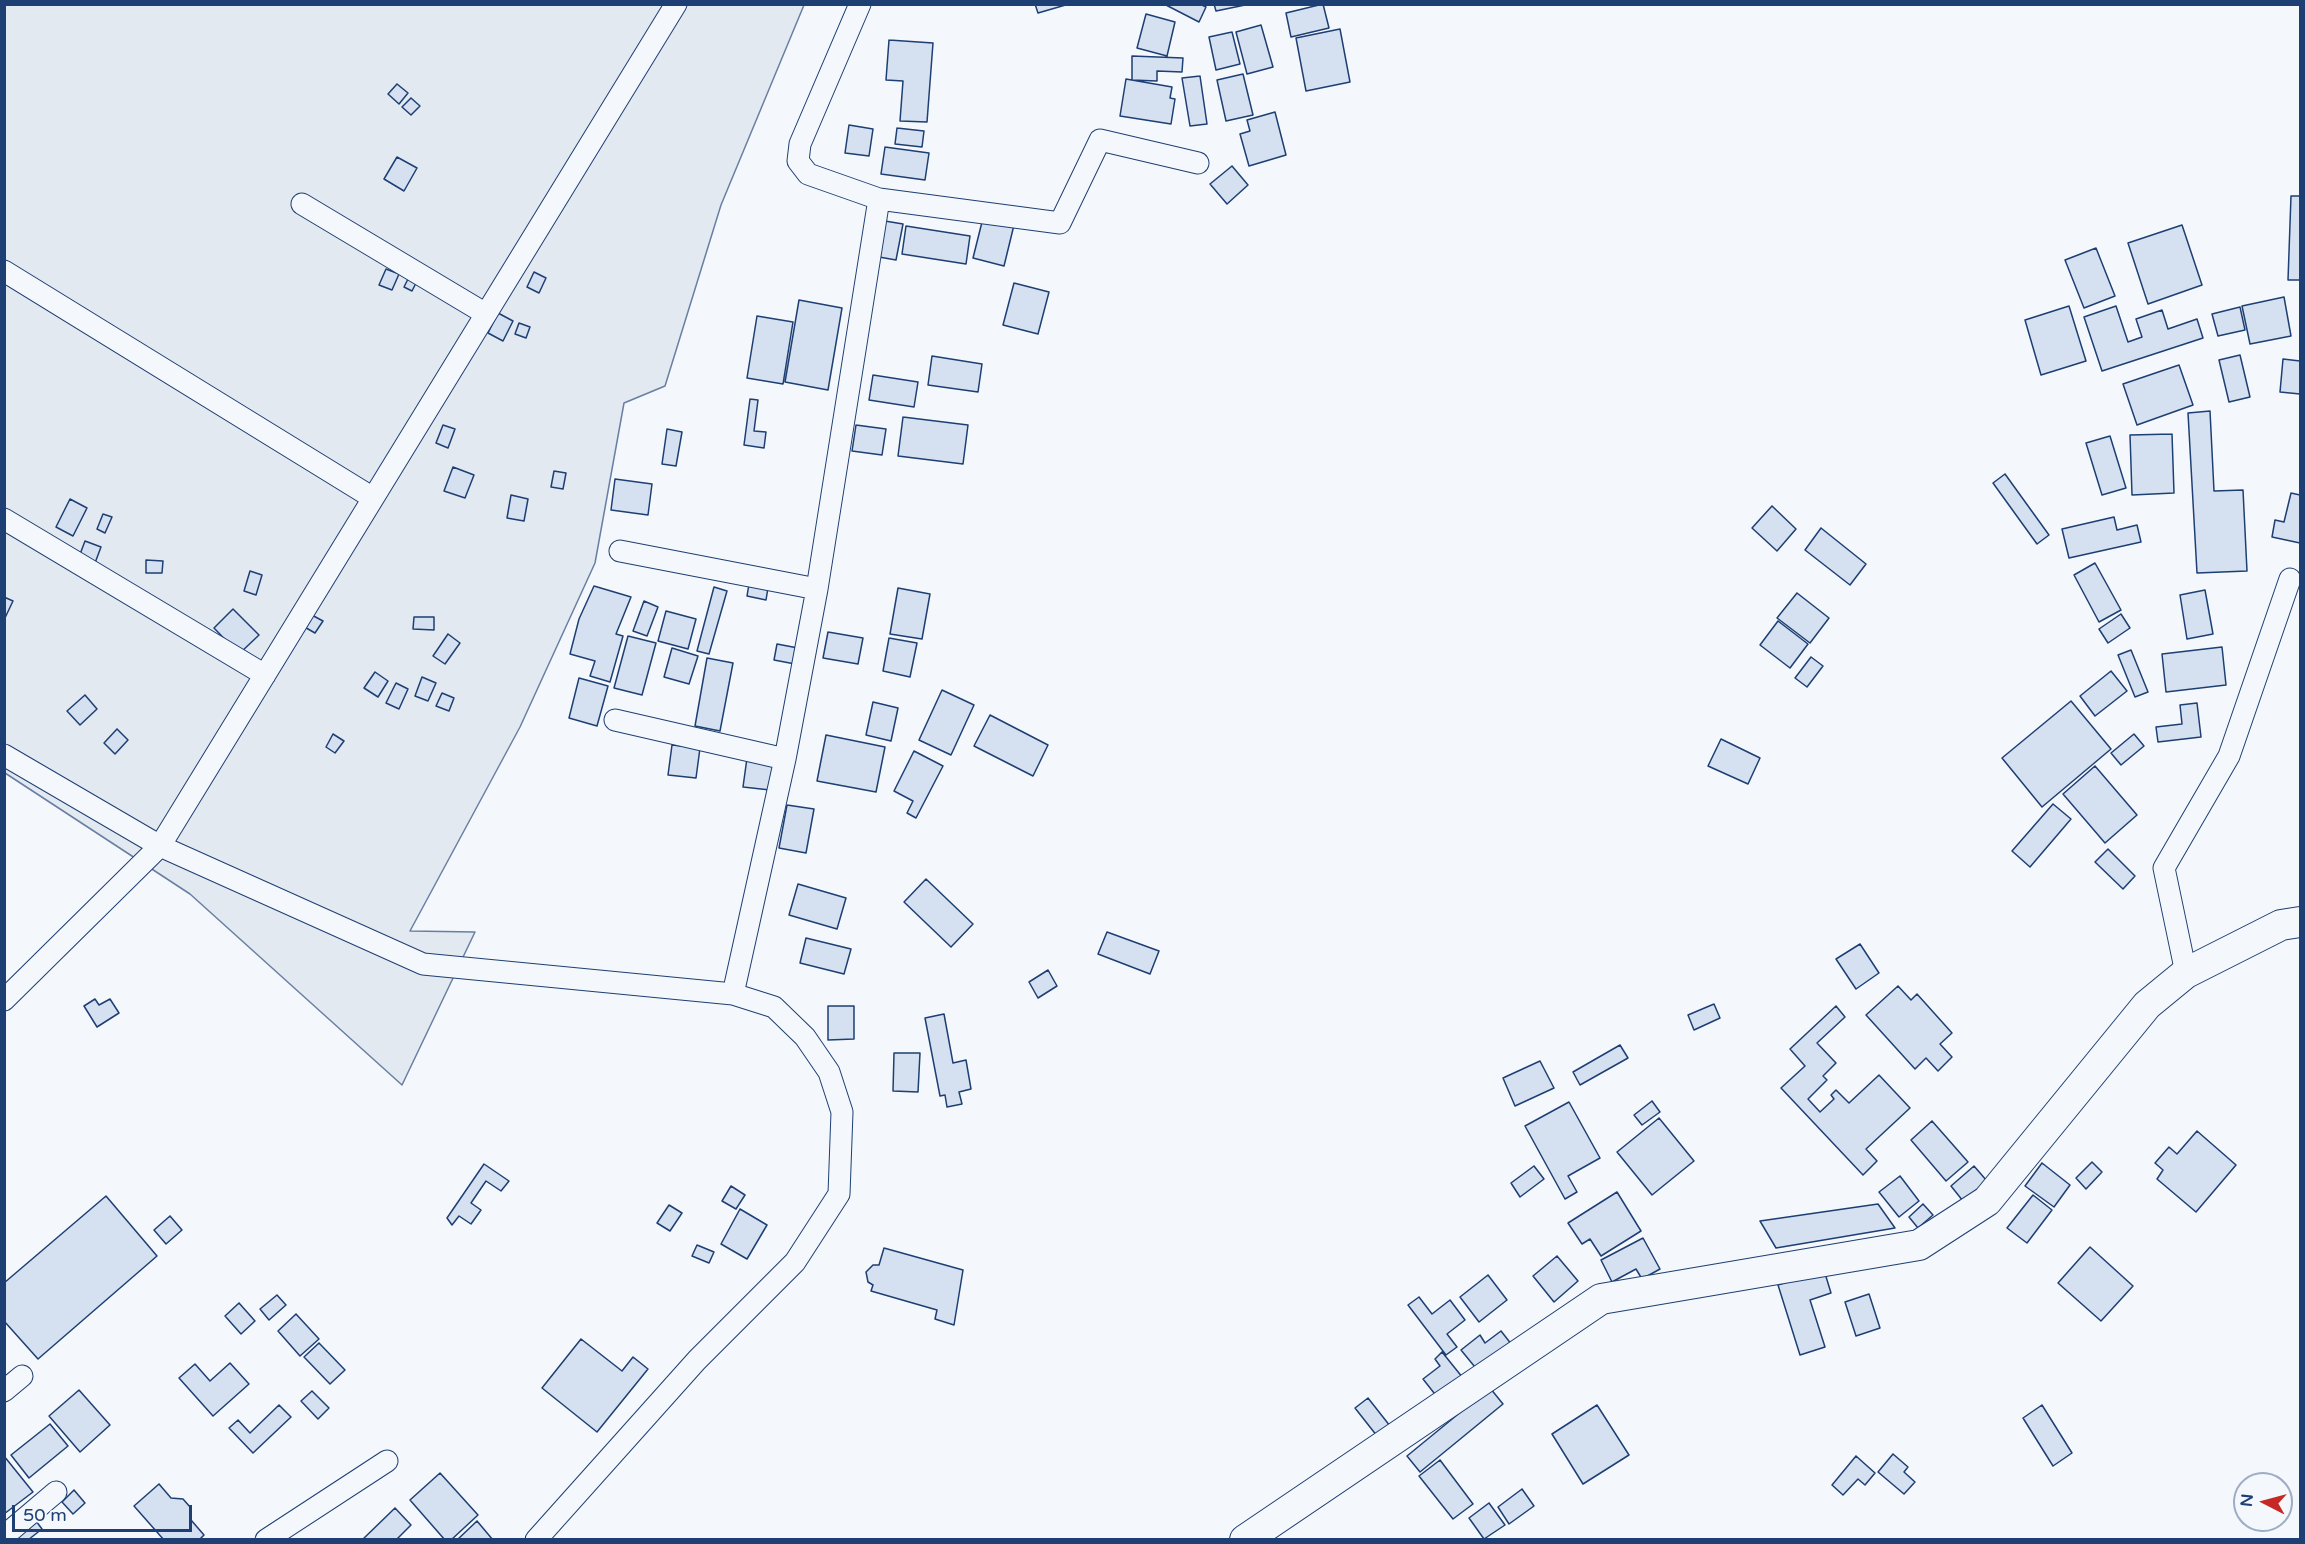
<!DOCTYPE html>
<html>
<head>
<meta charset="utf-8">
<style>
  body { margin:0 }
  #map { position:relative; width:2305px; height:1544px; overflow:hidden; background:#f4f7fb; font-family:"Varela Round",sans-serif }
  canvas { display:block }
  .frame { position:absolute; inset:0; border:6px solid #1d3f73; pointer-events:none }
  .north { position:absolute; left:2233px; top:1472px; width:60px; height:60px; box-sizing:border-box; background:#f4f7fb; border:2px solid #9eadc5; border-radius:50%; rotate:276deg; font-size:16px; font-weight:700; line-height:24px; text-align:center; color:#1d3f73 }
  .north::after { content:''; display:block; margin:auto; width:21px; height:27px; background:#c62828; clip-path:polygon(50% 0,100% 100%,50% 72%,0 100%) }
  .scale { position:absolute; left:12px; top:1505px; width:180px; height:27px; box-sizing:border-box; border:3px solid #1d3f73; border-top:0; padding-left:8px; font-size:18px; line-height:21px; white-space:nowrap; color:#1d3f73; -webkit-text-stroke:4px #f4f7fb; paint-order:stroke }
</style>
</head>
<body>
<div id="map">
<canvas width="2305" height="1544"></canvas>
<div class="frame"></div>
<div class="north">N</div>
<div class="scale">50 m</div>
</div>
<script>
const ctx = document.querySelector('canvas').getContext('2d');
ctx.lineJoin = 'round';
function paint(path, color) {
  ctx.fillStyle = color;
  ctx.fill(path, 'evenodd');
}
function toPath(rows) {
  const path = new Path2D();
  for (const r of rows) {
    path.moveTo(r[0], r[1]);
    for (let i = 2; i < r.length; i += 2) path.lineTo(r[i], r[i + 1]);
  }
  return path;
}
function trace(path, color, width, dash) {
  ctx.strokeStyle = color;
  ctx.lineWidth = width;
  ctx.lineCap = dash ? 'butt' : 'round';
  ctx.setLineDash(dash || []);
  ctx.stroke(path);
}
const green = toPath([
  [4,5,804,5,721,205,665,386,624,403,595,563,520,727,410,931,475,932,402,1085,190,894,5,773,4,5]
]);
paint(green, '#e3e9f0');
trace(green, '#687fa3', 1.5);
const building = toPath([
  [1035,4,1069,4,1038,13,1035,4],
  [1164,4,1200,4,1206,7,1199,22,1164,4],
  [1214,4,1250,4,1216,11,1214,4],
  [1323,4,1329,28,1291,37,1286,13,1323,4],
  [1146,14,1175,22,1167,56,1137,48,1146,14],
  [1261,25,1273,67,1247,74,1236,32,1261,25],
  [1340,29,1350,82,1306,91,1296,38,1340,29],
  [1232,32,1240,64,1216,70,1209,37,1232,32],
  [889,40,933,43,927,122,900,121,903,81,886,80,889,40],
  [1132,56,1183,58,1182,72,1157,71,1157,81,1132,80,1132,56],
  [1243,74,1253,115,1226,121,1217,80,1243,74],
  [1200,76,1207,124,1190,126,1182,78,1200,76],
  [1126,79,1172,87,1170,98,1175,99,1171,124,1120,116,1126,79],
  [397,84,408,93,399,104,388,94,397,84],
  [411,98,420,106,411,115,402,107,411,98],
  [1275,112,1286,155,1249,166,1240,134,1250,131,1247,120,1275,112],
  [849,125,873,129,869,156,845,153,849,125],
  [897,128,924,131,922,147,895,144,897,128],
  [885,147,929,153,925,180,881,174,885,147],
  [397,157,417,168,404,191,384,179,397,157],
  [1232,166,1248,185,1227,204,1210,184,1232,166],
  [2291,196,2300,196,2300,280,2288,280,2291,196],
  [983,218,1014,225,1004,266,973,258,983,218],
  [885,221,903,224,896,260,879,257,885,221],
  [2182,225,2202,285,2148,304,2128,243,2182,225],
  [906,226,970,236,966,264,902,254,906,226],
  [2096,248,2115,296,2084,308,2065,260,2096,248],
  [386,269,399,274,392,290,379,285,386,269],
  [534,272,546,278,539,293,527,287,534,272],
  [409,277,417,281,412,291,404,287,409,277],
  [1014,283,1049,292,1038,334,1003,325,1014,283],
  [2284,297,2291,336,2250,344,2242,306,2284,297],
  [799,300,842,308,828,390,785,382,799,300],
  [2069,306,2086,361,2041,375,2025,320,2069,306],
  [2116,306,2128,342,2142,337,2136,319,2162,310,2168,329,2197,319,2203,338,2102,371,2084,317,2116,306],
  [2240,307,2245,330,2218,336,2212,314,2240,307],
  [498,313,513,321,503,341,488,333,498,313],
  [757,316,793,322,783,384,747,378,757,316],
  [519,323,530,327,526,338,515,334,519,323],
  [2240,355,2250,397,2229,402,2219,360,2240,355],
  [932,356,982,364,978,392,928,385,932,356],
  [2283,359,2300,361,2300,394,2280,392,2283,359],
  [2179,365,2193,405,2137,425,2123,384,2179,365],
  [873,375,918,382,914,407,869,400,873,375],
  [750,399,758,400,754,431,766,432,764,448,744,445,750,399],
  [2210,411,2214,491,2243,490,2247,571,2197,573,2188,413,2210,411],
  [903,417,968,425,963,464,898,456,903,417],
  [443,425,455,429,448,448,436,443,443,425],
  [856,425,886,429,882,455,852,451,856,425],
  [667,429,682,432,676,466,662,464,667,429],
  [2172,434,2174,493,2132,495,2130,435,2172,434],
  [2110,436,2126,488,2102,495,2086,443,2110,436],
  [453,467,474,475,465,498,444,491,453,467],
  [554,471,566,473,563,489,551,487,554,471],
  [2005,474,2049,535,2037,544,1993,483,2005,474],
  [615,479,652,484,648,515,611,510,615,479],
  [2291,493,2300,495,2300,543,2272,537,2275,520,2284,522,2291,493],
  [511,495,528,499,524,521,507,518,511,495],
  [70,499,87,508,73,536,56,527,70,499],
  [1772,506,1796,529,1777,551,1752,528,1772,506],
  [103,514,112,517,105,533,97,529,103,514],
  [2114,517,2117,530,2137,525,2141,542,2069,558,2062,529,2114,517],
  [1821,528,1866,564,1850,585,1805,550,1821,528],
  [85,541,101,547,95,563,79,557,85,541],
  [146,560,163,561,162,573,146,573,146,560],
  [2095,563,2121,610,2099,622,2074,575,2095,563],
  [250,571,262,575,256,595,244,591,250,571],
  [749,584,768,588,766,600,747,596,749,584],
  [594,586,631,597,616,634,623,636,610,682,590,676,595,661,570,654,579,619,594,586],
  [714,587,727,591,709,654,697,651,714,587],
  [898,588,930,594,922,639,890,634,898,588],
  [2205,590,2213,634,2187,639,2180,595,2205,590],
  [1797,593,1829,618,1810,643,1777,618,1797,593],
  [4,597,13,601,4,620,4,597],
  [644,601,658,607,647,636,633,631,644,601],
  [233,609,259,635,239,654,214,628,233,609],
  [666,611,696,619,688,649,658,641,666,611],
  [308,613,323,621,315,633,301,625,308,613],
  [2121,614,2130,628,2108,643,2099,629,2121,614],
  [414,617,434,617,434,630,413,629,414,617],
  [1778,621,1808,644,1790,668,1760,645,1778,621],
  [828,632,863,638,858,664,823,658,828,632],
  [448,634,460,643,445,664,433,656,448,634],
  [628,636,656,643,642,695,614,688,628,636],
  [889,638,917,643,910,677,883,671,889,638],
  [777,644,798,648,795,664,774,660,777,644],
  [2222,647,2226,685,2166,692,2162,654,2222,647],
  [672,648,698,656,689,684,664,677,672,648],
  [2131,650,2148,692,2135,697,2118,655,2131,650],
  [1811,657,1823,666,1807,687,1795,678,1811,657],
  [707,658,733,663,720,731,695,726,707,658],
  [2111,671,2127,691,2095,716,2080,696,2111,671],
  [375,672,388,681,378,697,364,688,375,672],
  [422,677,436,683,428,701,415,696,422,677],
  [579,678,608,686,597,726,569,718,579,678],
  [396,683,408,689,399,709,386,703,396,683],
  [942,690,974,705,951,755,919,740,942,690],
  [442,693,454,698,449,711,436,706,442,693],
  [85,695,97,709,80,725,67,711,85,695],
  [2071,701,2111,749,2042,807,2002,758,2071,701],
  [873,702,898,708,891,741,866,735,873,702],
  [2197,703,2201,737,2158,742,2156,727,2182,724,2180,705,2197,703],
  [990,715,1048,745,1033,776,974,746,990,715],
  [117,729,128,740,115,754,104,743,117,729],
  [333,734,344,741,335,753,326,747,333,734],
  [2134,734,2144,746,2121,765,2111,753,2134,734],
  [826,735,885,747,876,792,817,781,826,735],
  [1721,739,1760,758,1748,784,1708,766,1721,739],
  [672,745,700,748,696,778,668,775,672,745],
  [914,751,943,766,916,818,907,813,913,801,894,791,914,751],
  [747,758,774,762,770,790,743,787,747,758],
  [2095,766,2137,815,2105,843,2063,794,2095,766],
  [2053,804,2071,819,2030,867,2012,851,2053,804],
  [787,805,814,809,806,853,779,848,787,805],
  [2108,849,2135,876,2123,889,2095,862,2108,849],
  [926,879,973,924,951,947,904,902,926,879],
  [798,884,846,898,837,929,789,915,798,884],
  [1107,932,1159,951,1150,974,1098,954,1107,932],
  [806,938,851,949,844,974,800,963,806,938],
  [1860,944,1879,973,1856,989,1836,959,1860,944],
  [1048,970,1057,986,1038,998,1029,982,1048,970],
  [1898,986,1911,1000,1917,994,1952,1033,1940,1044,1952,1057,1938,1071,1926,1058,1915,1069,1866,1015,1898,986],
  [95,999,99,1005,110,999,119,1013,97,1027,84,1006,95,999],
  [1714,1004,1720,1018,1694,1030,1688,1015,1714,1004],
  [828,1006,854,1006,854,1039,828,1040,828,1006],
  [1836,1006,1845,1017,1817,1043,1836,1063,1823,1076,1827,1080,1808,1099,1820,1112,1834,1099,1831,1095,1836,1090,1849,1103,1879,1075,1910,1108,1866,1149,1877,1161,1863,1175,1781,1088,1805,1066,1790,1049,1836,1006],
  [944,1014,953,1063,966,1060,971,1089,959,1092,962,1104,947,1107,945,1095,940,1096,925,1018,944,1014],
  [1620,1045,1628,1058,1580,1085,1573,1072,1620,1045],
  [894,1053,920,1053,918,1092,893,1091,894,1053],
  [1540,1061,1554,1088,1515,1106,1503,1078,1540,1061],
  [1652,1101,1660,1112,1642,1125,1634,1115,1652,1101],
  [1569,1102,1600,1158,1568,1176,1577,1192,1565,1199,1525,1126,1569,1102],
  [1659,1118,1694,1161,1652,1195,1617,1152,1659,1118],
  [1932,1121,1968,1162,1946,1181,1911,1140,1932,1121],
  [2197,1131,2236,1165,2196,1212,2157,1179,2163,1170,2155,1163,2169,1147,2177,1154,2197,1131],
  [2092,1162,2102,1172,2086,1189,2076,1178,2092,1162],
  [2042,1163,2070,1185,2054,1207,2025,1186,2042,1163],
  [484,1164,509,1181,501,1191,486,1181,471,1203,481,1210,471,1224,459,1216,452,1225,447,1218,484,1164],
  [1534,1166,1544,1179,1520,1197,1511,1183,1534,1166],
  [1974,1166,1987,1181,1963,1201,1951,1186,1974,1166],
  [1900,1176,1919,1201,1899,1217,1879,1192,1900,1176],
  [731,1186,745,1195,736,1209,722,1201,731,1186],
  [1617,1192,1641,1231,1601,1256,1590,1239,1582,1244,1568,1223,1617,1192],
  [2033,1195,2052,1210,2027,1243,2007,1228,2033,1195],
  [106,1196,157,1256,38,1359,4,1321,4,1283,106,1196],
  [1878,1204,1895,1228,1776,1248,1760,1221,1878,1204],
  [1923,1204,1933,1215,1918,1228,1909,1217,1923,1204],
  [669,1205,682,1213,670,1231,657,1223,669,1205],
  [740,1209,767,1225,747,1259,721,1244,740,1209],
  [170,1216,182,1230,166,1244,154,1230,170,1216],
  [1643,1238,1660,1269,1642,1279,1636,1269,1612,1282,1601,1260,1643,1238],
  [697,1245,714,1252,709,1263,692,1256,697,1245],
  [2090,1247,2133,1286,2101,1321,2058,1283,2090,1247],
  [884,1248,963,1270,954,1325,935,1319,937,1310,871,1291,873,1285,868,1282,866,1272,873,1265,879,1265,884,1248],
  [1557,1256,1578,1281,1554,1302,1533,1276,1557,1256],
  [1824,1270,1831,1293,1810,1300,1825,1347,1800,1355,1778,1285,1824,1270],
  [1488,1275,1507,1300,1479,1322,1460,1297,1488,1275],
  [1869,1294,1880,1328,1856,1336,1845,1302,1869,1294],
  [277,1295,286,1305,269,1320,260,1309,277,1295],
  [1419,1297,1432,1314,1450,1300,1465,1320,1447,1334,1457,1347,1446,1355,1408,1305,1419,1297],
  [239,1303,255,1321,241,1334,225,1316,239,1303],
  [296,1314,319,1339,300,1356,278,1331,296,1314],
  [1501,1331,1512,1345,1479,1372,1461,1350,1480,1335,1485,1343,1501,1331],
  [581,1339,622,1371,633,1357,648,1369,597,1432,542,1388,581,1339],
  [319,1343,345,1370,330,1384,304,1357,319,1343],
  [1442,1352,1463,1378,1438,1398,1423,1379,1440,1366,1435,1359,1442,1352],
  [230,1363,249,1384,213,1416,179,1378,195,1364,210,1381,230,1363],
  [1490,1388,1503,1404,1420,1472,1407,1456,1490,1388],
  [79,1390,110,1425,80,1452,49,1416,79,1390],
  [312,1391,329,1408,318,1419,301,1401,312,1391],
  [1368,1398,1394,1431,1381,1441,1355,1408,1368,1398],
  [279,1405,291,1417,253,1453,229,1428,238,1420,250,1433,279,1405],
  [1597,1405,1629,1455,1583,1484,1552,1434,1597,1405],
  [2042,1405,2072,1453,2053,1466,2023,1418,2042,1405],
  [50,1424,68,1446,29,1478,11,1455,50,1424],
  [1893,1454,1908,1467,1904,1472,1915,1482,1904,1494,1878,1472,1893,1454],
  [4,1456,33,1492,4,1514,4,1456],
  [1856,1456,1875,1473,1865,1485,1858,1479,1843,1495,1832,1485,1856,1456],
  [1440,1460,1473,1504,1453,1519,1419,1476,1440,1460],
  [440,1473,478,1515,451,1540,445,1540,410,1500,440,1473],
  [159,1484,171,1498,183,1499,191,1508,191,1520,204,1535,199,1540,164,1540,134,1506,159,1484],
  [1522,1489,1534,1506,1509,1524,1498,1507,1522,1489],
  [74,1490,85,1503,73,1514,62,1502,74,1490],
  [1489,1503,1505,1525,1484,1539,1469,1518,1489,1503],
  [395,1508,411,1525,396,1540,362,1540,395,1508],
  [33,1517,42,1529,28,1540,18,1540,13,1532,33,1517],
  [477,1521,493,1540,457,1540,477,1521]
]);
paint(building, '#d5e0f0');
trace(building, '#1d3f73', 1.5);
const street = toPath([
  [879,199,1060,223,1100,140,1198,163],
  [302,204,486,314],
  [4,271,373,498],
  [4,519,265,675],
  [620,551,817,589],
  [615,720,785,759],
  [4,755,160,846,423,964,733,994],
  [2186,973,2164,868,2229,756,2290,579],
  [4,1000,160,846,676,4],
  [4,1391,22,1376],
  [4,1536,56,1492],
  [266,1540,387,1461],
  [536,1540,697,1360,795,1262,839,1194,842,1112,829,1072,805,1037,774,1007,733,994,785,759,817,589,879,199,808,174,798,161,800,144,860,4]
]);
const secondary = toPath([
  [1245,1540,1601,1299,1919,1245,1987,1201,2147,1005,2186,973,2281,925,2300,922]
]);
trace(street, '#1d3f73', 23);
trace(secondary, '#1d3f73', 32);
trace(street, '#f4f7fb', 21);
trace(secondary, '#f4f7fb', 30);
</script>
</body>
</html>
